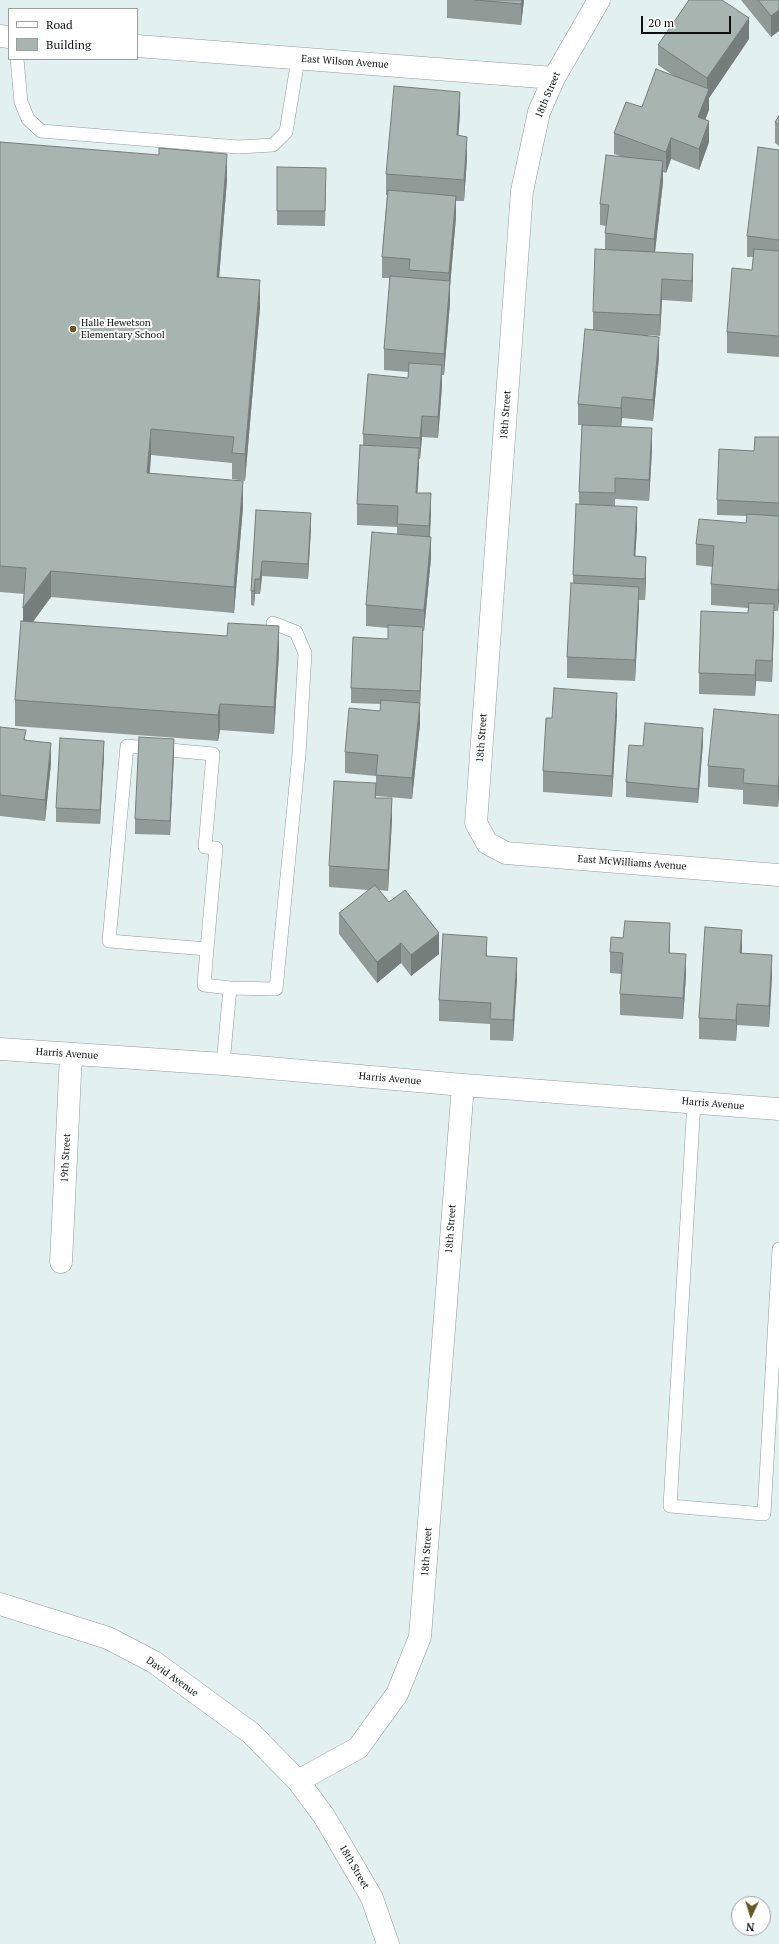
<!DOCTYPE html>
<html>
<head>
<meta charset="utf-8">
<style>
  body { margin:0 }
  #map { position:relative; width:779px; height:1944px; overflow:hidden; background:#e2f0ef; font-family:"PT Serif",serif }
  canvas { display:block }
  .legend { position:absolute; left:8px; top:8px; width:130px; height:52px; box-sizing:border-box; background:#fff; border:1px solid #9ea0a0; margin:0; padding:5px 7px; list-style:none; font-size:12px; color:#0d1111 }
  .legend li { display:flex; align-items:center; gap:8px; height:20px }
  .legend b { width:20px; border:1px solid #9ea0a0 }
  .north { position:absolute; left:731px; top:1896px; width:40px; height:40px; box-sizing:border-box; background:#fff; border:1px solid #9ea0a0; border-radius:50%; rotate:184deg; font-size:11px; font-weight:700; line-height:16px; text-align:center; color:#0d1111 }
  .north::after { content:''; display:block; margin:auto; width:14px; height:18px; background:#635723; clip-path:polygon(50% 0,100% 100%,50% 72%,0 100%) }
  .scale { position:absolute; left:641px; top:16px; width:90px; height:18px; box-sizing:border-box; border:2px solid #0d1111; border-top:0; padding-left:5px; font-size:12px; line-height:14px; white-space:nowrap; color:#0d1111; -webkit-text-stroke:3px #fff; paint-order:stroke }
</style>
</head>
<body>
<div id="map">
<canvas width="779" height="1944"></canvas>
<ul class="legend">
<li><b style="height:5px;background:#fff"></b>Road</li>
<li><b style="height:11px;background:#a8b4b0"></b>Building</li>
</ul>
<div class="north">N</div>
<div class="scale">20 m</div>
</div>
<script>
const ctx = document.querySelector('canvas').getContext('2d');
ctx.lineJoin = 'round';
function toPath(rows) {
  const path = new Path2D();
  for (const r of rows) {
    path.moveTo(r[0], r[1]);
    for (let i = 2; i < r.length; i += 2) path.lineTo(r[i], r[i + 1]);
  }
  return path;
}
function trace(path, color, width, dash) {
  ctx.strokeStyle = color;
  ctx.lineWidth = width;
  ctx.lineCap = dash ? 'butt' : 'round';
  ctx.setLineDash(dash || []);
  ctx.stroke(path);
}
function paint(path, color) {
  ctx.fillStyle = color;
  ctx.fill(path, 'evenodd');
}
function label(font, color, halo, rows, align = 'center') {
  ctx.font = font + ' "PT Serif",serif';
  ctx.lineWidth = 4;
  ctx.setLineDash([]);
  ctx.textBaseline = 'middle';
  ctx.strokeStyle = halo;
  ctx.fillStyle = color;
  for (const [text, x, y, turn = 0] of rows) {
    ctx.save();
    ctx.translate(x, y);
    ctx.rotate((+turn || 0) * Math.PI / 180);
    ctx.textAlign = isNaN(turn) ? turn : align;
    if (halo) ctx.strokeText(text, 0, 0);
    ctx.fillText(text, 0, 0);
    ctx.restore();
  }
}
const service = toPath([
  [17,59,21,102,28,119,41,131,238,147,273,145,286,132,298,59],
  [207,949,109,941,127,746,213,754,205,847,216,848,207,949,204,985,230,988,223,1064],
  [230,988,276,989,299,754,305,653,296,632,273,623],
  [694,1102,670,1506,764,1514,779,1249]
]);
const minor = toPath([
  [599,0,554,78,539,112,522,191,476,823,487,843,506,853,779,875],
  [0,36,9,37],
  [137,46,554,78],
  [0,1049,223,1064,463,1085,779,1109],
  [61,1262,71,1054],
  [0,1604,108,1638,154,1662,251,1733,298,1781],
  [388,1944,372,1898,324,1816,298,1781,358,1748,397,1694,420,1637,463,1085]
]);
trace(service, '#8f9c9b', 14);
trace(minor, '#8f9c9b', 23);
trace(service, '#fff', 13);
trace(minor, '#fff', 22);
paint(toPath([
  [447,0,524,0,521,25,447,18],
  [741,0,779,0,771,37],
  [749,39,709,98,709,110,705,120,709,142,699,170,671,159,666,173,663,172,663,182,655,252,693,275,692,302,662,300,660,336,648,335,659,357,653,421,622,418,621,427,652,449,649,501,615,499,615,506,637,528,635,556,646,578,645,600,639,600,635,681,567,678,567,657,573,584,573,575,579,504,579,492,582,425,578,425,578,404,593,330,593,312,605,250,605,233,606,226,600,225,600,204,620,156,614,154,614,133,674,76,658,65,658,45],
  [460,113,458,136,467,158,464,201,456,201,456,217,450,286,450,302,444,375,442,375,442,386,438,438,422,437,420,459,419,459,417,493,431,514,430,537,431,558,424,631,423,631,420,706,420,724,412,799,376,796,376,798,392,819,388,891,379,890,389,902,439,954,411,976,401,963,377,983,339,934,339,913,369,890,329,887,329,866,376,783,376,776,345,773,345,752,380,711,381,704,351,703,351,688,388,639,388,628,366,626,366,605,397,534,397,527,357,525,357,504,363,445,363,434,408,378,408,372,384,370,384,349,390,278,382,278,382,257,387,195,386,195,386,174],
  [779,116,779,146,775,143,775,122],
  [0,142,227,180,219,277,260,307,245,481,232,479,232,463,151,455,150,473,243,507,234,613,51,597,33,622,279,652,274,734,220,730,218,741,15,726,15,700,23,621,24,594,0,592],
  [779,150,779,357,727,353,727,332,752,270,753,257,747,257,747,236],
  [277,167,326,183,325,226,277,225],
  [779,437,779,599,778,611,774,611,774,625,772,682,756,681,755,696,699,694,699,673,748,613,748,608,711,605,711,584,713,567,696,565,696,544,746,523,747,516,717,515,717,500,754,451],
  [256,510,311,528,308,579,262,576,260,594,255,594,254,606,251,605,251,591],
  [617,714,612,797,543,792,543,771,552,718],
  [779,715,779,796,778,807,743,804,743,790,708,787,708,766],
  [0,727,26,740,51,763,45,821,0,816],
  [703,743,698,803,626,797,626,782,643,746],
  [174,754,170,835,135,834,135,819],
  [104,756,100,824,56,822,56,808],
  [670,944,669,953,686,975,683,1019,620,1015,620,994,622,974,610,973,610,952],
  [742,953,772,976,769,1027,737,1025,736,1041,699,1039,699,1018],
  [487,956,517,979,513,1041,490,1040,490,1024,439,1021,439,1000]
]), '#909b97');
paint(toPath([
  [522,0,524,0,521,25,521,4],
  [779,10,779,31,771,37,771,16],
  [749,18,749,39,709,98,709,110,698,138,698,117,707,93,707,78],
  [460,92,460,113,457,156,457,135],
  [709,121,709,142,699,170,699,149],
  [467,137,467,158,464,201,464,180],
  [671,138,671,159,666,173,666,152],
  [227,154,227,180,217,303,217,277],
  [663,161,663,182,654,260,654,239],
  [456,196,456,217,450,286,450,302,444,375,444,354,449,289,449,273],
  [693,254,693,275,692,302,692,281],
  [662,279,662,300,660,336,660,315],
  [260,280,260,307,245,481,245,454],
  [659,337,659,357,653,421,653,400],
  [442,365,442,386,438,438,438,417],
  [622,397,622,418,621,429,621,408],
  [422,416,422,437,420,459,420,438],
  [652,428,652,449,649,501,649,480],
  [151,429,151,455,147,499,147,473],
  [419,448,419,469,416,514,416,493],
  [243,481,243,507,234,613,234,587],
  [431,493,431,514,429,546,429,526],
  [637,507,637,528,634,577,634,556],
  [311,513,311,528,308,579,308,564],
  [431,537,431,558,424,631,424,610],
  [646,557,646,578,645,600,645,579],
  [262,561,262,576,260,594,260,579],
  [51,571,51,597,23,635,23,608],
  [779,578,779,599,778,611,778,590],
  [255,579,255,594,254,606,254,591],
  [639,587,639,608,635,681,635,660],
  [774,604,774,625,772,682,772,661],
  [279,626,279,652,274,734,274,707],
  [423,627,423,641,420,706,420,691],
  [756,660,756,681,755,696,755,675],
  [617,693,617,714,612,797,612,776],
  [420,703,420,724,412,799,412,778],
  [220,704,220,730,218,741,218,715],
  [703,728,703,743,698,803,698,789],
  [174,739,174,754,170,835,170,821],
  [104,741,104,756,100,824,100,810],
  [51,743,51,763,45,821,45,800],
  [779,775,779,796,778,807,778,786],
  [392,798,392,819,388,891,388,870],
  [670,923,670,944,669,974,669,953],
  [742,930,742,951,740,974,740,953],
  [439,933,439,954,411,976,411,955],
  [487,937,487,958,486,956],
  [401,943,401,963,377,983,377,962],
  [686,954,686,975,683,1019,683,998],
  [772,955,772,976,769,1027,769,1006],
  [517,958,517,979,513,1041,513,1020],
  [737,1004,737,1025,736,1041,736,1020]
]), '#767e7b');
const building = toPath([
  [475,0,522,0,521,4,475,0],
  [689,0,722,0,749,18,707,78,658,45,689,0],
  [758,0,779,0,779,10,771,16,758,0],
  [656,69,709,89,698,117,709,121,699,149,671,138,666,152,614,133,626,102,642,107,656,69],
  [394,86,460,92,457,135,467,137,464,180,386,174,394,86],
  [779,116,779,125,775,122,779,116],
  [0,142,159,155,159,148,227,154,217,277,260,280,245,454,232,453,234,437,151,429,147,473,243,481,234,587,51,571,23,608,26,568,0,566,0,142],
  [758,147,779,150,779,240,747,236,758,147],
  [606,155,663,161,654,239,605,233,609,205,600,204,606,155],
  [277,167,326,168,325,211,277,211,277,167],
  [388,190,456,196,449,273,409,270,410,259,382,257,388,190],
  [595,249,693,254,692,281,662,279,660,315,593,312,595,249],
  [754,249,779,251,779,336,727,332,732,268,752,270,754,249],
  [390,276,450,281,444,354,384,349,390,276],
  [585,329,659,337,653,400,622,397,621,408,578,404,585,329],
  [409,363,442,365,438,417,422,416,420,438,363,434,368,374,408,378,409,363],
  [582,425,652,428,649,480,615,478,615,493,579,492,582,425],
  [755,437,779,437,779,503,717,500,719,449,754,451,755,437],
  [360,445,419,448,416,493,431,493,429,526,397,524,398,506,357,504,360,445],
  [576,504,637,507,634,556,646,557,645,579,573,575,576,504],
  [256,510,311,513,308,564,262,561,260,579,255,579,254,591,251,591,256,510],
  [747,514,779,516,779,578,778,590,711,584,714,546,696,544,699,519,746,523,747,514],
  [372,532,431,537,424,610,366,605,372,532],
  [571,583,639,587,635,660,567,657,571,583],
  [749,603,774,604,772,661,756,660,755,675,699,673,701,611,748,613,749,603],
  [21,621,227,636,228,623,279,626,274,707,220,704,218,715,15,700,21,621],
  [388,625,423,627,420,691,351,688,353,637,388,639,388,625],
  [554,688,617,693,612,776,543,771,546,718,552,718,554,688],
  [381,700,420,703,412,778,376,775,378,755,345,752,349,708,380,711,381,700],
  [714,709,779,715,779,775,778,786,743,783,744,769,708,766,714,709],
  [645,723,703,728,698,789,626,782,629,745,643,746,645,723],
  [0,727,26,730,24,740,51,743,45,800,0,795,0,727],
  [139,737,174,739,170,821,135,819,139,737],
  [60,738,104,741,100,810,56,808,60,738],
  [334,781,376,783,375,798,392,798,388,870,329,866,334,781],
  [375,885,389,902,405,890,439,933,411,955,401,943,377,962,339,913,375,885],
  [625,921,670,923,669,953,686,954,683,998,620,994,623,953,610,952,611,937,623,938,625,921],
  [705,927,742,930,740,953,772,955,769,1006,737,1004,736,1020,699,1018,705,927],
  [443,934,487,937,486,956,517,958,513,1020,490,1019,491,1003,439,1000,443,934]
]);
paint(building, '#a8b4b0');
trace(building, '#767e7b', 1);
for (const [x, y, r, color] of [
  [73,329,4,"#635723"]
]) {
  const dot = new Path2D();
  dot.arc(x, y, r, 0, 2 * Math.PI);
  ctx.fillStyle = color;
  ctx.fill(dot);
  trace(dot, '#fff', 1.5);
}
label('10px', '#0d1111', '#fff', [
  ["East Wilson Avenue",345,62,4],
  ["18th Street",548,95,-67],
  ["18th Street",506,415,-86],
  ["18th Street",482,738,-86],
  ["East McWilliams Avenue",632,863,4],
  ["Harris Avenue",67,1054,4],
  ["Harris Avenue",390,1079,5],
  ["Harris Avenue",713,1104,5],
  ["19th Street",66,1158,-87],
  ["18th Street",451,1229,-86],
  ["18th Street",427,1552,-86],
  ["David Avenue",172,1677,35],
  ["18th Street",354,1867,60]
]);
label('10px', '#0d1111', '#fff', [
  ["Halle Hewetson",81,323],
  ["Elementary School",81,335]
], 'left');
</script>
</body>
</html>
